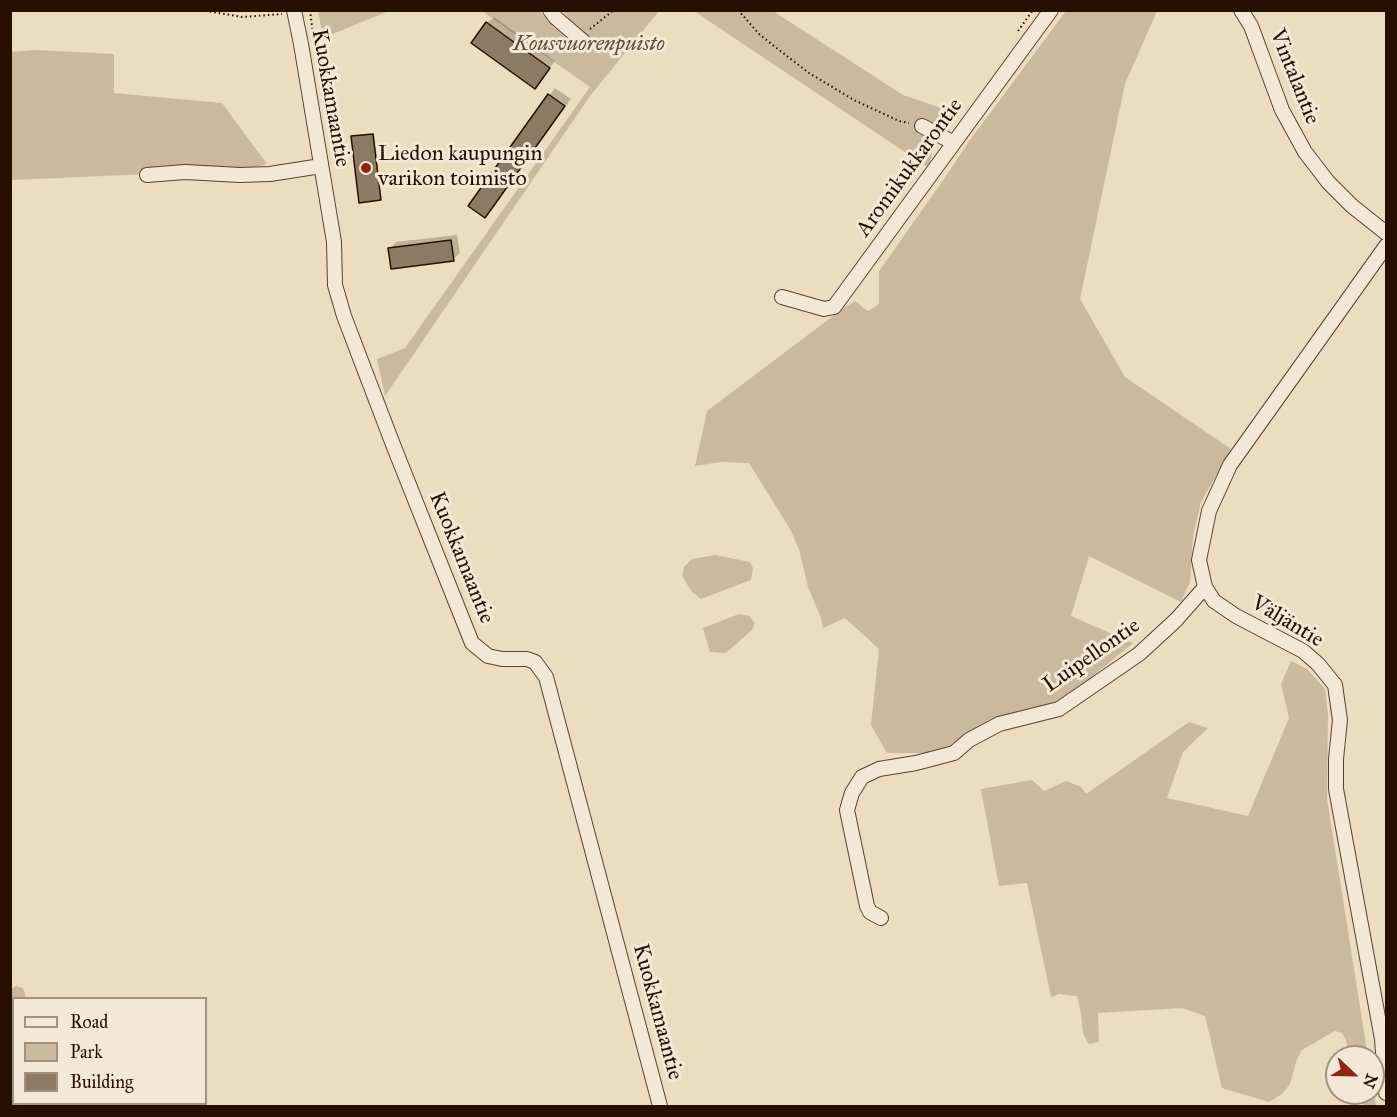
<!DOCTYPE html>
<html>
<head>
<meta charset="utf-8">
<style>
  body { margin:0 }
  #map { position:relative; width:1397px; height:1117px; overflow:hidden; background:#ecdcc0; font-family:"IM FELL Great Primer",serif }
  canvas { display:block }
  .frame { position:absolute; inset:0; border:12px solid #270f00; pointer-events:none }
  .legend { position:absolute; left:12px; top:997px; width:195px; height:108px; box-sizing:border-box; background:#f3e8d6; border:2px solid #a19180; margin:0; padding:8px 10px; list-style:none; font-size:18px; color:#270f00 }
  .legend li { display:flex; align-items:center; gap:12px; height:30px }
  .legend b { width:30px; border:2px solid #a19180 }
  .north { position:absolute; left:1325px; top:1045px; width:60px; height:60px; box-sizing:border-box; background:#f3e8d6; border:2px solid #a19180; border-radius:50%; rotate:112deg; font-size:16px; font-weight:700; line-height:24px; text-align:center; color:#270f00 }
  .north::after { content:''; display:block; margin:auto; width:21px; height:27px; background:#8f2418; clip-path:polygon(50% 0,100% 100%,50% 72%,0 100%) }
</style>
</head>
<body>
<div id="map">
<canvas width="1397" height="1117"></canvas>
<div class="frame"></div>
<ul class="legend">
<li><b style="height:8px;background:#f3e8d6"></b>Road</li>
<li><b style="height:16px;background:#cbb99f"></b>Park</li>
<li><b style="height:16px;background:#8d7a64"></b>Building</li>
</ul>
<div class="north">N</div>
</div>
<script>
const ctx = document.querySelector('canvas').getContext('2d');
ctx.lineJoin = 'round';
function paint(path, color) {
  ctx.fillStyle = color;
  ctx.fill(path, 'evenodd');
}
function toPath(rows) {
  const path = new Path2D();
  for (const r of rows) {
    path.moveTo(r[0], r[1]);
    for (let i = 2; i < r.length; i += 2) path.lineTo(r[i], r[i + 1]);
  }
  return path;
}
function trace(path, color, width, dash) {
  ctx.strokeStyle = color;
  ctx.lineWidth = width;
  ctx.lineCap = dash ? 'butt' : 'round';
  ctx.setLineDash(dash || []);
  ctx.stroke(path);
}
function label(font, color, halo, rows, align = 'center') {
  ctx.font = font + ' "IM FELL Great Primer",serif';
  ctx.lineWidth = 6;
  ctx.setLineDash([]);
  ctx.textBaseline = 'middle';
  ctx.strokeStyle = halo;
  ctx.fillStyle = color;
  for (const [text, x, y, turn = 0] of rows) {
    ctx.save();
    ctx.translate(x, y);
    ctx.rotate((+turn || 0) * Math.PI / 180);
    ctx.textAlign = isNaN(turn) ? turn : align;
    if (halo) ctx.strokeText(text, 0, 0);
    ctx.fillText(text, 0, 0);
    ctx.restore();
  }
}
paint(toPath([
  [318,11,318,10,389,11,323,38],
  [482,11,540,11,555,29,568,18,563,11,659,11,590,96,385,396,377,359,405,348,590,87],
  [694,11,773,11,903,95,941,108,929,168],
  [1066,11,1157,11,1125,84,1080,299,1125,377,1231,449,1201,502,1193,536,1190,582,1181,602,1089,556,1071,616,1133,643,1060,703,997,720,937,753,887,753,871,725,879,649,845,618,823,628,821,618,808,587,799,549,790,529,749,463,721,462,695,466,707,411,845,307,855,301,868,311,879,304,879,271,944,179,970,140],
  [37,50,114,54,114,93,222,103,267,164,252,168,193,168,149,174,11,180,10,52],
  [715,555,750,562,753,568,751,580,701,599,692,592,682,576,684,567,692,559],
  [739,614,749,616,755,623,752,630,726,653,710,652,703,628],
  [1291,661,1307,669,1325,689,1328,714,1327,799,1368,1057,1349,1057,1346,1040,1342,1033,1335,1031,1302,1050,1297,1059,1290,1084,1282,1094,1269,1102,1222,1088,1205,1016,1182,1008,1098,1013,1099,1042,1089,1044,1083,1034,1081,1013,1077,996,1059,994,1051,997,1027,883,999,886,981,789,1032,780,1044,791,1066,781,1081,787,1086,794,1189,722,1208,728,1183,752,1167,798,1248,816,1289,718,1281,684],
  [16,986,23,988,26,997,25,998,14,998,13,1023,11,1026,11,989],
  [1373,1088,1376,1106,1365,1106,1357,1098,1356,1093,1373,1093]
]), '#cbb99f');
paint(toPath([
  [494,17,555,61,535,87,487,23],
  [555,88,571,99,485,216,470,206],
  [374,133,381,197,380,199,353,137],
  [457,235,460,253,453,259,390,249,396,242]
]), '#0003');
const building = toPath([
  [486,22,550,68,535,89,471,43,486,22],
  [548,94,565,106,485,218,468,206,548,94],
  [373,134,381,200,359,203,351,136,373,134],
  [451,240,454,261,391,269,388,248,451,240]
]);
paint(building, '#8d7a64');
trace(building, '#270f00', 1.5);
const minor = toPath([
  [294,10,301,44,334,242,335,285,344,316,392,442,472,643,488,656,502,659,527,659,535,662,546,677,660,1106],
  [550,10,556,18,584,42],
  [1241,10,1251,26,1282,110,1305,152,1328,182,1352,206,1386,233],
  [922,126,954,143],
  [147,175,185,172,240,175,270,174,321,166],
  [1386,246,1230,465,1209,511,1199,560,1205,587,1214,601,1236,616,1303,651,1318,664,1335,685,1340,720,1336,759,1336,789,1382,1039,1386,1093],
  [782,297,824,309,834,307,1051,10],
  [881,918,870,912,867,906,847,810,852,793,862,777,879,769,916,763,954,753,969,740,999,724,1059,709,1139,654,1176,620,1205,587]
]);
trace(minor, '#584230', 16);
trace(toPath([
  [201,10,242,17,282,14],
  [310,10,313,34],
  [738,10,760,35,809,73,854,100,899,121,909,123],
  [590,29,614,10],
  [1018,31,1033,10]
]), '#270f00', 2, [1.5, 3]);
trace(minor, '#f3e8d6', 14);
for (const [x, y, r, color] of [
  [366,168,6,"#8f2418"]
]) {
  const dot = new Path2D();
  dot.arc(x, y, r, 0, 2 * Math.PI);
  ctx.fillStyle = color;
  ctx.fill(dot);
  trace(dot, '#f3e8d6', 2);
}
label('italic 22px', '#604a38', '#f3e8d6', [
  ["Kousvuorenpuisto",589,45]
]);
label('22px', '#270f00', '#f3e8d6', [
  ["Vintalantie",1294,77,68],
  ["Kuokkamaantie",330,98,80],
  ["Aromikukkarontie",910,168,-54],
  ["Kuokkamaantie",461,558,68],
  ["Väljäntie",1287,622,31],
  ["Luipellontie",1092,656,-35],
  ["Kuokkamaantie",657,1012,75]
]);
label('22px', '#270f00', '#f3e8d6', [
  ["Liedon kaupungin",378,155],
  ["varikon toimisto",378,180]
], 'left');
</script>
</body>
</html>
